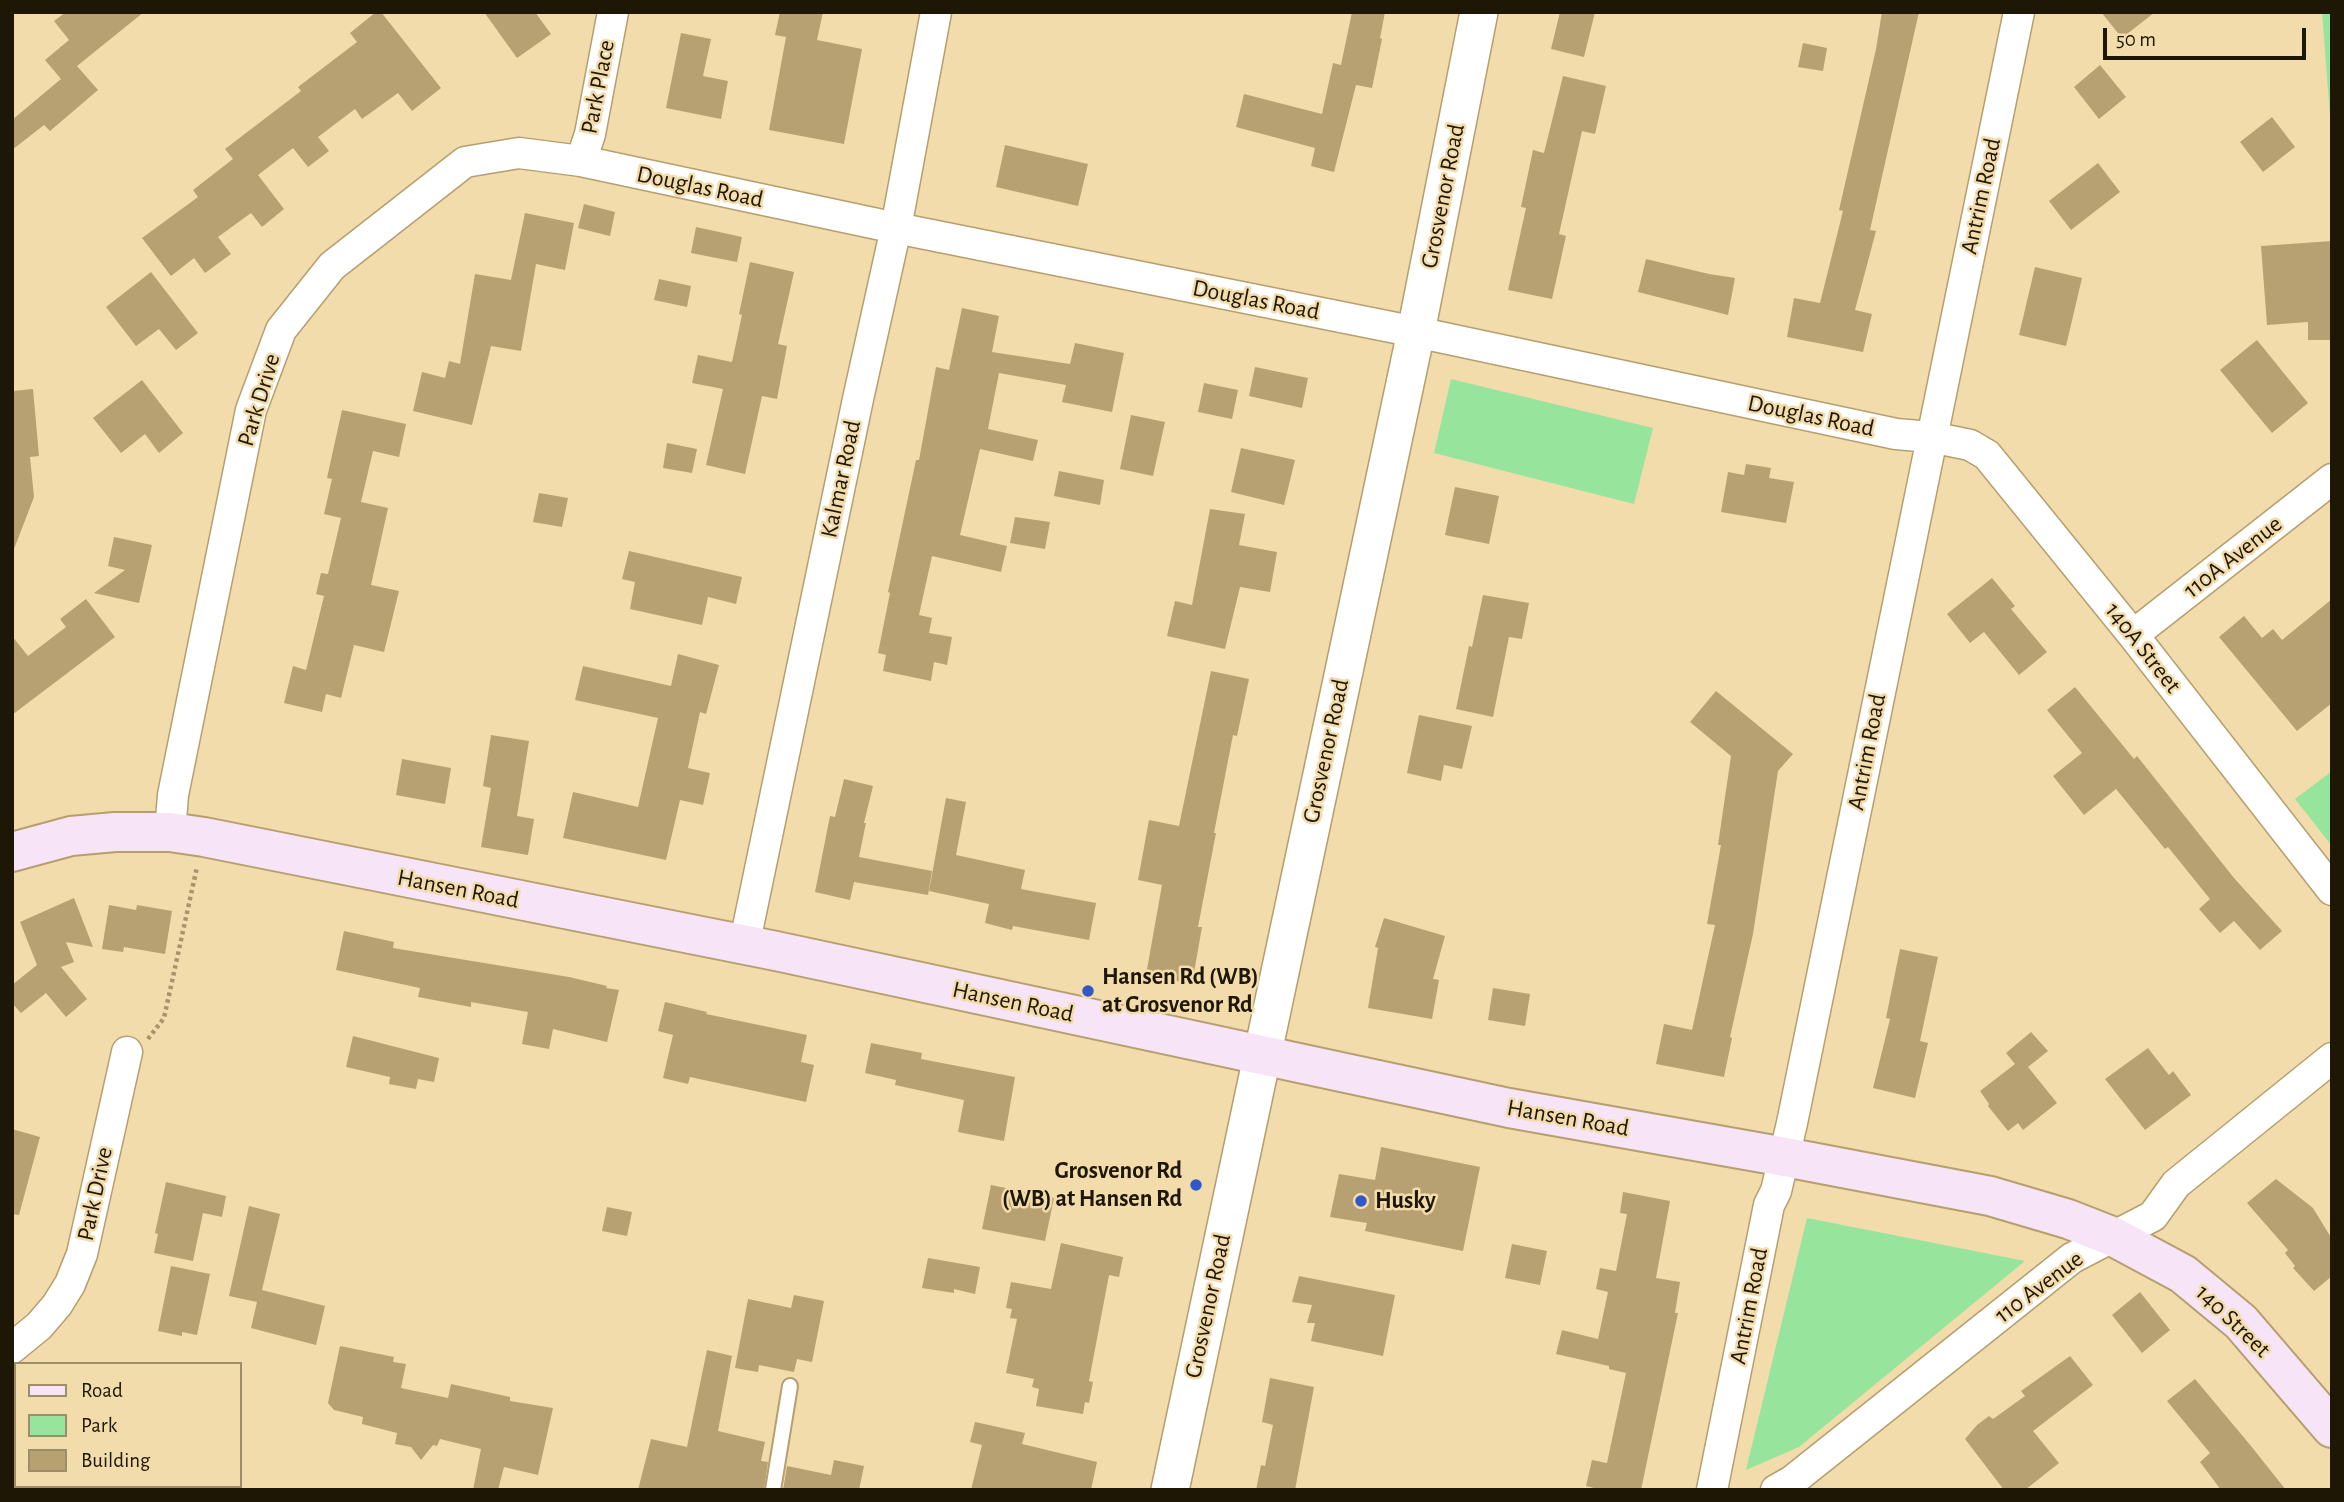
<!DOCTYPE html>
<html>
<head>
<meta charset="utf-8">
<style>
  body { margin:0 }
  #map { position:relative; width:2344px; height:1502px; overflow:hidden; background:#f3dcab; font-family:"Alegreya Sans",sans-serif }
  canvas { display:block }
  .frame { position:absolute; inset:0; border:14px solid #1f1705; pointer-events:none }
  .legend { position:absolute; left:14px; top:1362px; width:228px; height:126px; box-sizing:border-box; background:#f3dcab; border:2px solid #9e8d69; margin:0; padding:9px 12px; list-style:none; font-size:21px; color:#1f1705 }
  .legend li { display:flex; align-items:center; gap:14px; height:35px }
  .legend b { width:35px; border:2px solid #9e8d69 }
  .scale { position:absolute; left:2103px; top:28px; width:203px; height:32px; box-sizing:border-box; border:4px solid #1f1705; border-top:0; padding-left:9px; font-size:21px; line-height:24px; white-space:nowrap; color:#1f1705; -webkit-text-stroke:5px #f3dcab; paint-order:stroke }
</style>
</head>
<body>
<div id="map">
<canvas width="2344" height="1502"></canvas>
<div class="frame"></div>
<ul class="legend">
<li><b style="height:9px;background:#f7e4f7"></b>Road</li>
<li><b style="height:19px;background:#97e49d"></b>Park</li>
<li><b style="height:19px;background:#b7a172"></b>Building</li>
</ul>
<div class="scale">50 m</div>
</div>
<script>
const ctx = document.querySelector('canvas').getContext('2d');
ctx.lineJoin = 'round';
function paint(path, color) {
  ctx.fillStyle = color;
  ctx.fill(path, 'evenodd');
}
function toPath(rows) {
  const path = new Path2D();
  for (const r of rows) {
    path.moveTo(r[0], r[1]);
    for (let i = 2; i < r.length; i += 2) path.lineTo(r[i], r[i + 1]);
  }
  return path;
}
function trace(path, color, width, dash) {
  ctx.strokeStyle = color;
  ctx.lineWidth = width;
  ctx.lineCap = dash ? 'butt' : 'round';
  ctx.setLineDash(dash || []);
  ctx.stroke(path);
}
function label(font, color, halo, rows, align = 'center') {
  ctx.font = font + ' "Alegreya Sans",sans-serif';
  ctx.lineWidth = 5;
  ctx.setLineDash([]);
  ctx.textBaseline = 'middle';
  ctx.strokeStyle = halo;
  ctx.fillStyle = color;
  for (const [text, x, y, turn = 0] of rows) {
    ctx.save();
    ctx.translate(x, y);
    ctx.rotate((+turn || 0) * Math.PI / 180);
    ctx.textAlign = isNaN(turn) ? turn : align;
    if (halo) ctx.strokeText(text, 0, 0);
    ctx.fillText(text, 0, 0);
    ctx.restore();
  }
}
paint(toPath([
  [2322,12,2332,12,2332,143],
  [1451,379,1653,428,1634,504,1434,453],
  [2332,771,2332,846,2295,799],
  [1807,1218,2025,1261,1799,1447,1746,1470]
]), '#97e49d');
paint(toPath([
  [66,12,144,12,77,66,98,90,50,131,44,125,12,150,12,120,61,79,45,60,69,40,54,21],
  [376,12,381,12,441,88,412,111,398,93,362,119,355,109,318,137,329,151,308,167,293,148,258,175,284,209,262,227,251,213,218,237,231,254,205,273,194,258,171,276,142,238,198,197,193,190,233,159,225,149,301,91,298,87,357,42,350,33],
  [484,12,535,12,551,34,517,58],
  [780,12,823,12,817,40,862,49,844,144,769,130,786,37,775,35],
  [1352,12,1385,12,1380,38,1382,39,1372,88,1356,85,1334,172,1311,166,1315,148,1236,127,1244,94,1322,114,1333,63,1341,65],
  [1560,12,1595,12,1584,57,1551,49],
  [1882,12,1919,12,1870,230,1876,231,1855,310,1872,314,1863,352,1787,337,1794,298,1820,303,1843,211,1839,210,1876,49],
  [2101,12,2155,12,2122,38],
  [681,33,711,39,703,76,728,81,721,119,666,108],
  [1803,43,1827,48,1823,71,1798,67],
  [2100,65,2126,97,2099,119,2074,87],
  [1563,76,1606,86,1595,134,1582,131,1559,234,1566,236,1552,299,1508,290,1526,208,1521,207,1533,150,1544,153],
  [2272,117,2295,147,2263,172,2240,142],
  [1005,145,1088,164,1078,206,996,187],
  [2098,163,2120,192,2071,230,2049,201],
  [584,204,615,212,610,236,578,228],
  [525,213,574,223,565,270,536,264,521,351,491,346,472,425,413,411,422,372,445,378,449,361,460,364,475,274,511,280],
  [696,227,742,237,737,262,691,253],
  [2332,241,2332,340,2308,340,2308,322,2267,325,2261,246],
  [1646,259,1709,274,1735,278,1728,315,1638,292],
  [750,262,794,272,778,344,787,346,777,399,762,396,745,474,706,465,723,389,692,383,698,355,732,362,742,315,739,314],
  [2035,267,2082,278,2066,346,2019,335],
  [151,272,198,333,176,350,159,329,136,346,106,307],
  [659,279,691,286,687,307,654,300],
  [962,308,999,316,992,352,1070,364,1075,343,1124,353,1112,412,1062,402,1066,385,999,373,988,429,1038,440,1033,461,980,449,960,535,1007,546,1001,572,932,556,919,615,932,618,929,633,952,637,947,665,934,662,931,681,883,671,886,655,878,653,890,593,888,592,916,460,919,460,936,367,949,370],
  [2257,340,2308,403,2272,433,2220,370],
  [1255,367,1308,378,1302,408,1249,396],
  [142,380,183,433,159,453,145,434,121,453,93,418],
  [1204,383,1238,390,1232,419,1198,412],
  [33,389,39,456,30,457,34,497,14,549,12,549,12,391],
  [342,410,406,424,399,457,373,451,361,502,388,508,371,585,399,591,384,652,354,645,341,698,326,694,322,712,284,703,293,666,306,670,324,596,316,594,321,573,328,574,341,518,324,514,332,479,327,478],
  [1131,415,1165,422,1153,476,1120,469],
  [667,443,697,449,692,473,663,468],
  [1241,448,1295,460,1284,505,1231,492],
  [1746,464,1771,468,1769,478,1794,482,1786,523,1721,512,1728,472,1744,475],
  [1059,471,1104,480,1100,505,1054,496],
  [1455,487,1499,496,1489,544,1445,535],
  [539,493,568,498,562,527,533,522],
  [1210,509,1245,514,1239,545,1277,552,1270,592,1240,587,1225,649,1167,636,1175,601,1192,605],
  [1015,517,1050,522,1045,549,1010,543],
  [114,537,152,545,139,603,94,593,125,570,108,566],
  [629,551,742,577,736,604,708,597,702,625,630,609,635,582,622,579],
  [1992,578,2015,606,2011,609,2047,652,2019,675,1984,632,1970,643,1947,614],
  [1483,595,1529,603,1522,639,1509,637,1493,717,1456,709,1469,646,1472,647],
  [86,599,115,637,12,715,12,636,28,656,66,627,60,619],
  [2332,599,2332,703,2297,731,2219,637,2244,616,2262,638,2273,629,2282,640],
  [678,654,719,665,706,714,700,712,688,768,710,773,703,805,680,800,666,860,563,838,573,792,638,807,658,718,575,700,583,666,671,686],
  [1211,671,1249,679,1237,736,1233,735,1214,833,1216,833,1198,927,1202,927,1192,984,1146,975,1162,885,1138,880,1149,820,1179,826],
  [2075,687,2134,759,2137,756,2234,878,2282,931,2260,950,2234,921,2220,933,2199,909,2210,899,2168,847,2165,849,2116,789,2084,815,2053,776,2082,753,2047,710],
  [1716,691,1793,754,1778,771,1753,934,1730,1037,1732,1038,1724,1077,1656,1064,1664,1024,1692,1030,1715,925,1707,924,1721,845,1718,845,1731,756,1690,722],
  [1419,715,1472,726,1462,769,1444,765,1441,781,1407,773],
  [491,735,529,741,517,816,534,819,528,855,481,847,491,788,483,786],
  [402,759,451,768,445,804,396,795],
  [844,779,873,786,864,823,866,823,859,857,932,871,928,895,854,882,850,900,815,892,830,816,835,817],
  [946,798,966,802,956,855,1025,870,1021,889,1096,903,1089,940,1013,926,1012,930,985,923,989,904,929,891],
  [74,898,93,947,66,942,74,962,61,967,87,999,66,1017,46,993,21,1013,12,1003,12,985,37,965,20,922],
  [109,905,136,910,137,905,172,911,165,954,124,947,123,952,102,949],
  [1384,918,1445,936,1433,979,1439,980,1432,1019,1368,1008,1378,948,1375,947],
  [344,931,394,942,393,948,569,977,607,986,606,988,619,990,607,1042,553,1029,549,1049,522,1044,528,1012,471,1002,471,1007,418,997,420,988,336,970],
  [1900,949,1938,957,1920,1041,1928,1043,1915,1098,1873,1088,1890,1019,1886,1018],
  [1493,988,1530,994,1525,1026,1488,1020],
  [665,1002,707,1012,706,1014,807,1035,801,1062,814,1065,806,1102,690,1077,688,1084,663,1078,673,1035,658,1031],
  [2031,1032,2048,1051,2028,1067,2057,1103,2023,1130,2018,1123,2008,1131,1988,1106,1989,1104,1980,1091,2015,1064,2006,1053],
  [353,1036,439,1058,434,1082,418,1079,416,1089,389,1084,390,1077,346,1067],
  [871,1043,922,1053,921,1059,1015,1077,1004,1141,958,1132,964,1100,895,1085,896,1080,865,1073],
  [2148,1048,2169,1075,2173,1071,2191,1095,2145,1130,2105,1079],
  [12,1129,40,1137,19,1215,12,1214],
  [1381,1147,1480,1167,1463,1251,1365,1231,1367,1223,1330,1217,1339,1174,1375,1180],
  [2276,1179,2313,1208,2332,1239,2332,1276,2314,1291,2293,1268,2295,1266,2285,1253,2288,1250,2247,1203],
  [166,1182,226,1196,222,1217,203,1213,193,1261,154,1253,158,1234,155,1233],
  [991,1185,1054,1198,1045,1241,982,1229],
  [1623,1192,1670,1201,1656,1278,1680,1282,1675,1313,1678,1313,1641,1490,1602,1490,1586,1486,1592,1460,1607,1463,1626,1373,1609,1369,1609,1366,1556,1354,1562,1330,1598,1339,1608,1292,1596,1289,1600,1268,1616,1271,1627,1214,1620,1213],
  [249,1206,280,1214,262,1290,325,1306,316,1345,251,1328,257,1302,229,1296],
  [607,1207,632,1212,627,1236,602,1231],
  [1061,1243,1123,1257,1119,1277,1109,1275,1089,1381,1093,1382,1089,1403,1085,1402,1083,1414,1036,1406,1039,1389,1032,1387,1034,1379,1006,1373,1017,1319,1010,1318,1012,1309,1006,1308,1011,1282,1051,1289],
  [1512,1244,1547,1251,1540,1285,1505,1278],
  [928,1258,980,1267,975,1294,954,1289,954,1293,922,1288],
  [171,1266,210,1274,197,1335,182,1332,182,1336,158,1331],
  [1299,1276,1395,1295,1383,1356,1311,1341,1315,1323,1307,1323,1312,1305,1292,1302],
  [2140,1292,2170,1330,2142,1353,2112,1315],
  [794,1295,824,1301,812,1362,797,1359,794,1372,759,1365,758,1372,735,1368,748,1299,791,1308],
  [340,1346,394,1357,393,1362,406,1364,401,1388,448,1398,451,1384,510,1397,510,1401,553,1408,538,1475,504,1467,498,1490,473,1490,481,1449,440,1439,437,1446,433,1445,421,1460,411,1447,395,1444,397,1433,362,1424,363,1417,334,1410,328,1403],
  [707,1350,732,1356,718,1431,765,1442,761,1461,768,1462,764,1490,638,1490,651,1439,687,1447],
  [2070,1356,2093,1385,2033,1431,2059,1463,2025,1490,2004,1490,1965,1439,1977,1425,1989,1416,1993,1419,2025,1396,2021,1391],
  [1270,1378,1314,1387,1295,1490,1256,1490,1261,1465,1265,1466,1273,1425,1262,1422],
  [2195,1379,2251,1446,2286,1490,2221,1490,2200,1462,2210,1453,2167,1401],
  [975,1422,1025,1433,1022,1444,1097,1462,1091,1490,971,1490,982,1445,970,1442],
  [834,1460,864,1466,859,1490,783,1490,787,1466,831,1475]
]), '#b7a172');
const service = toPath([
  [773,1490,790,1386]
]);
const minor = toPath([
  [581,161,590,134,613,12],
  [2133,635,2332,479],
  [170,832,173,795,251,410,281,330,332,266,465,162,519,153,581,161,896,228,1416,332,1896,434,1931,437,1970,445,1987,455,2133,635,2332,890],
  [744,946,858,399,896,228,936,12],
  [12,1348,39,1326,57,1305,70,1284,82,1254,127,1052],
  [12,1441,16,1443],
  [119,1486,137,1490],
  [1712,1490,1769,1205,1776,1191,1792,1123,2019,12],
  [1776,1490,1792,1481,2072,1258,2153,1216,2176,1184,2332,1058]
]);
const tertiary = toPath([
  [1170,1490,1416,332,1479,12]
]);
const secondary = toPath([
  [12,852,71,836,115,832,170,832,204,837,776,951,1509,1108,1785,1157,1990,1196,2068,1219,2114,1237,2183,1274,2241,1322,2332,1428]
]);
trace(service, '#b59f6f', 18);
trace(minor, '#b59f6f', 33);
trace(tertiary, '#b59f6f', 40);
trace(secondary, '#b59f6f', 42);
trace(toPath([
  [148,1039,164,1018,197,867]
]), '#a6946f', 4.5, [3.5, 3.5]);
trace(service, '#fff', 14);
trace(minor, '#fff', 30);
trace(tertiary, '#fff', 37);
trace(secondary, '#f7e4f7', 38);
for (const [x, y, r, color] of [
  [1088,991,7,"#3257c8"],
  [1196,1185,7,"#3257c8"],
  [1361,1201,7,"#3257c8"]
]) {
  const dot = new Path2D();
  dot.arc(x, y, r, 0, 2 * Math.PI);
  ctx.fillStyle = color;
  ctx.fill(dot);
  trace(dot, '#f3dcab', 2.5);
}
label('24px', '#1f1705', '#f3dcab', [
  ["Park Place",598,87,-79],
  ["Douglas Road",700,187,12],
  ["Grosvenor Road",1443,196,-79],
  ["Antrim Road",1981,196,-78],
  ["Douglas Road",1256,300,11],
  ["Park Drive",259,400,-73],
  ["Douglas Road",1811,416,12],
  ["Kalmar Road",841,479,-78],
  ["110A Avenue",2233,557,-38],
  ["140A Street",2143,648,52],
  ["Grosvenor Road",1326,751,-78],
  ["Antrim Road",1867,752,-79],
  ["Hansen Road",458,889,11],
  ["Hansen Road",1013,1002,12],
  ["Hansen Road",1568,1118,10],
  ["Park Drive",95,1194,-78],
  ["110 Avenue",2039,1287,-37],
  ["Grosvenor Road",1208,1306,-78],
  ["Antrim Road",1749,1306,-79],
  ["140 Street",2233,1321,44]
]);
label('bold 24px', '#1f1705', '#f3dcab', [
  ["Hansen Rd (WB)",1102,977],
  ["at Grosvenor Rd",1102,1005],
  ["Grosvenor Rd",1182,1171,"right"],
  ["(WB) at Hansen Rd",1182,1199,"right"],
  ["Husky",1375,1201]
], 'left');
</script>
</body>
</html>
